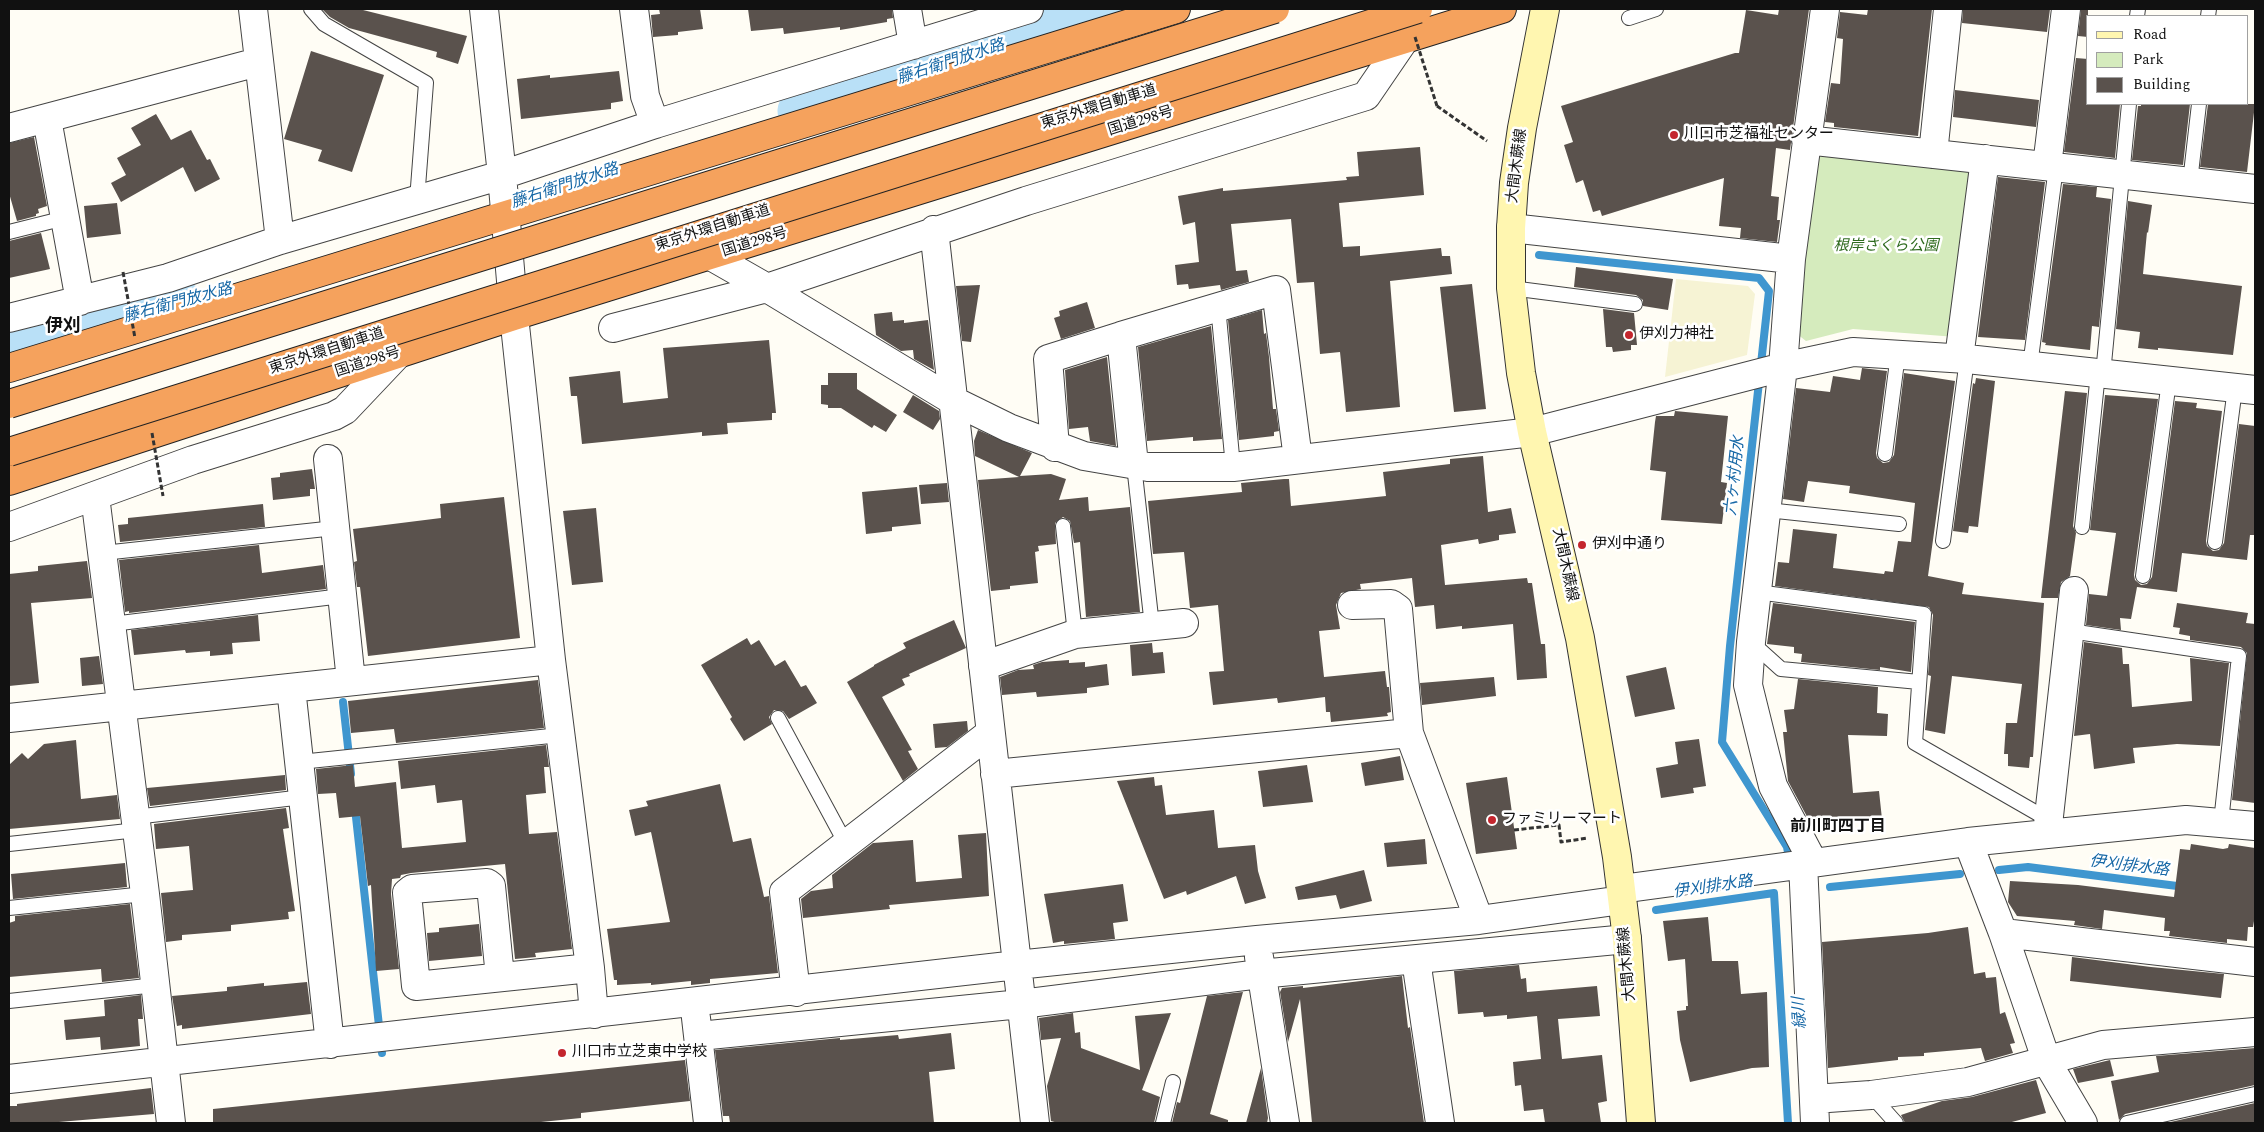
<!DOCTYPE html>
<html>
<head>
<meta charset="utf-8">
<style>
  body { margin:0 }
  #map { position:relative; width:2264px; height:1132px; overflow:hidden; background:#fffdf5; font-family:Spectral,serif }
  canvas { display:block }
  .frame { position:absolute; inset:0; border:10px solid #111; pointer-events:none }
  .legend { position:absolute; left:2086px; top:15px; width:162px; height:90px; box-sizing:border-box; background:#fff; border:1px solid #a0a0a0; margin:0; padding:6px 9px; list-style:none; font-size:15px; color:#111 }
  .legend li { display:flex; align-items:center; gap:10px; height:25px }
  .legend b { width:25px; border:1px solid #a0a0a0 }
</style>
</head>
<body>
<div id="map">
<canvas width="2264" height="1132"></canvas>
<div class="frame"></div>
<ul class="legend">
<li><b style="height:6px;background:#fff6b0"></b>Road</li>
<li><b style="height:14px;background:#d5ebbd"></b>Park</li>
<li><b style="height:14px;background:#5a524d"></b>Building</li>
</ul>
</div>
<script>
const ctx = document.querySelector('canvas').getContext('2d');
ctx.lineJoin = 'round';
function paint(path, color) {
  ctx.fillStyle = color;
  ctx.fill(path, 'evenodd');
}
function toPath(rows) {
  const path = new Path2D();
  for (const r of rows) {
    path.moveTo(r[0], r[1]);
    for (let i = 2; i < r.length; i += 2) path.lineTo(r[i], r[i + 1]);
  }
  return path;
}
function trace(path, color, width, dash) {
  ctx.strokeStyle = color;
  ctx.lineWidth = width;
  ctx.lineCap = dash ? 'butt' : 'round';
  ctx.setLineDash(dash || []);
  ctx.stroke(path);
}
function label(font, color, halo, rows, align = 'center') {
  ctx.font = font + ' Spectral,"Noto Sans JP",serif';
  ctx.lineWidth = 5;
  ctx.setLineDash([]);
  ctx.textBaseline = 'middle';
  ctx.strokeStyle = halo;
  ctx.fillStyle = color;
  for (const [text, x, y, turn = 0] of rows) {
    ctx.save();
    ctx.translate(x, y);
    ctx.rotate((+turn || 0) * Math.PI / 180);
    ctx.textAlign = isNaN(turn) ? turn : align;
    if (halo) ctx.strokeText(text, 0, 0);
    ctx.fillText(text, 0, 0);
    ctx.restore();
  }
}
paint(toPath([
  [1676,279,1748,286,1755,294,1747,355,1665,377]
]), '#f6f3d4');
paint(toPath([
  [1825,153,1970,171,1956,337,1853,329,1806,341,1797,334,1814,158]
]), '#d5ebbd');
trace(toPath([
  [1539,255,1759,278,1769,291,1730,646,1722,742,1787,847,1790,863],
  [343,702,351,774],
  [355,808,382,1053],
  [1999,870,2028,867,2185,887],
  [1830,887,1960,874],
  [1656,910,1774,893,1788,1123]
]), '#3f96cf', 8);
trace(toPath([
  [800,111,1117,9],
  [9,350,181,303]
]), '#b9e0f7', 45);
paint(toPath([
  [322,9,359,9,467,36,458,64,436,57,437,52,349,28,330,17],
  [659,9,700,9,703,29,678,32,678,35,653,37,651,15,660,14],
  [748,9,892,9,893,18,887,19,887,22,840,30,840,27,784,34,783,28,751,31],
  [1779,9,1809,9,1790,150,1776,148,1771,196,1779,197,1777,220,1780,220,1777,242,1740,238,1741,228,1719,226,1724,178,1602,216,1600,210,1593,212,1583,180,1576,183,1564,145,1573,142,1561,106,1735,53,1739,53,1746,10,1778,15],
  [1868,9,1932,9,1918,136,1834,127,1834,123,1825,122,1831,83,1840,84,1843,39,1837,38,1840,12,1867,15],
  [1963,9,2050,9,2047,32,1962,23],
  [2081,9,2088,9,2088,37,2078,36],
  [311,51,384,75,352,172,318,161,322,150,284,139],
  [2076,58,2088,59,2088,104,2120,104,2115,158,2064,152],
  [619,71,623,101,611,103,611,109,521,119,517,79,550,75,550,78],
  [1955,90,2039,100,2036,127,1953,117],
  [2141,104,2190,104,2183,165,2132,160,2138,106,2141,106],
  [2208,104,2255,104,2247,172,2200,167],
  [156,114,171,140,191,130,207,160,210,159,220,179,195,192,183,167,121,202,111,183,126,175,117,158,141,145,131,128],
  [34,137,47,206,38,209,39,213,36,214,36,216,17,221,9,193,9,143],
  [1420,147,1424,195,1339,203,1343,247,1360,246,1360,256,1441,248,1442,256,1450,256,1452,274,1390,281,1400,407,1346,412,1340,352,1320,354,1314,282,1297,283,1291,219,1231,224,1236,271,1247,270,1249,282,1221,290,1220,285,1189,289,1188,284,1177,285,1175,265,1199,262,1195,222,1183,225,1178,196,1223,188,1223,191,1347,180,1346,177,1359,176,1357,152],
  [1998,177,2045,182,2025,340,1978,337],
  [2063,184,2097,187,2096,197,2111,199,2099,327,2092,326,2090,350,2045,345,2046,343,2042,342],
  [2128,201,2152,205,2148,233,2147,232,2143,274,2242,286,2233,355,2158,348,2158,350,2138,348,2140,332,2116,329],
  [117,203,121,234,87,238,84,206],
  [41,233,50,269,9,278,9,241],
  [1576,267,1673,279,1668,310,1643,306,1643,300,1636,295,1574,287],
  [1472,284,1486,409,1454,412,1440,287],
  [980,285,971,342,962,341,956,286],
  [1087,302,1095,328,1061,339,1054,318,1060,316,1059,311],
  [1603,309,1634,313,1637,345,1631,345,1631,350,1613,352,1612,347,1606,347],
  [1262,310,1264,334,1266,333,1269,357,1273,409,1276,409,1279,431,1274,432,1274,436,1239,440,1228,320],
  [892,312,893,321,904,320,904,323,928,320,934,370,914,359,913,350,901,351,876,335,874,314],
  [1211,326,1222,439,1193,441,1193,437,1147,441,1138,347],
  [769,340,776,413,772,413,772,420,727,423,728,434,702,436,702,432,582,444,577,396,571,396,569,377,620,371,623,403,668,398,663,348],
  [1107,357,1116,446,1090,441,1088,427,1069,429,1065,370],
  [1862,368,1887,371,1876,453,1877,458,1883,463,1889,462,1894,455,1904,373,1955,381,1928,576,1964,583,1962,594,2044,603,2033,757,2030,757,2029,768,2008,766,2008,754,2004,754,2006,723,2017,723,2022,684,1952,676,1945,734,1925,730,1931,676,1928,675,1933,615,1929,607,1775,586,1778,562,1789,563,1793,529,1837,534,1833,568,1884,574,1885,571,1893,572,1898,541,1911,542,1915,503,1849,493,1850,486,1808,481,1804,502,1783,499,1796,388,1830,392,1833,376,1860,380],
  [828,373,857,373,857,389,897,415,886,432,874,425,872,428,841,408,828,408,828,405,821,404,821,385,828,385],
  [1976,378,1995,381,1978,527,1969,526,1968,533,1953,531,1973,383,1975,384],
  [2065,391,2087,393,2073,526,2076,533,2070,576,2061,582,2058,598,2041,598],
  [913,395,939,411,940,419,933,430,903,412],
  [2105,395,2158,399,2134,575,2135,580,2141,585,2147,584,2152,577,2175,401,2197,403,2196,408,2222,411,2206,541,2207,546,2213,551,2219,550,2224,543,2239,424,2255,426,2255,535,2250,535,2247,560,2182,553,2177,592,2137,587,2131,619,2120,618,2121,630,2086,625,2089,594,2107,596,2116,533,2090,530],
  [1675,411,1728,416,1721,482,1727,483,1722,524,1661,520,1666,472,1650,470,1655,422,1656,416,1674,416],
  [978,430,1032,453,1020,476,1051,474,1066,479,1059,500,1088,497,1089,511,1130,507,1140,612,1086,617,1080,542,1074,543,1070,521,1063,517,1055,523,1056,544,1038,546,1039,551,1035,552,1038,583,1010,586,1010,589,991,591,978,480,1019,477,975,456,974,441],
  [1483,456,1488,512,1511,508,1516,533,1499,535,1499,540,1479,544,1478,539,1441,545,1445,585,1527,578,1528,583,1532,583,1541,644,1545,644,1547,678,1517,680,1513,624,1462,629,1462,626,1436,629,1434,605,1415,607,1412,578,1360,584,1361,589,1341,593,1336,605,1340,629,1319,631,1324,677,1385,671,1387,687,1389,687,1391,712,1387,713,1388,716,1331,722,1330,712,1326,712,1325,697,1278,703,1277,698,1213,705,1209,672,1224,671,1218,605,1190,608,1184,552,1153,554,1148,501,1242,492,1241,483,1284,479,1289,479,1291,506,1386,496,1383,472,1450,464,1450,459],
  [312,469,315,489,310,489,310,496,273,500,271,478,280,477,280,473],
  [947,483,949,502,921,504,919,485],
  [917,487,921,524,892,527,892,531,866,534,862,492],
  [504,497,520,638,368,656,360,587,357,587,354,562,357,561,353,529,441,518,440,504],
  [263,504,265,527,120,542,118,525,128,524,128,518],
  [596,508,603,582,572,585,563,511],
  [259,545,262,573,323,565,326,589,129,613,129,611,125,612,119,560],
  [87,561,92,598,31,603,39,683,9,686,9,574,38,571,38,566],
  [1773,603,1915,622,1911,672,1880,667,1880,670,1801,662,1802,654,1794,653,1794,647,1767,644],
  [2177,603,2248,613,2246,623,2255,624,2255,803,2232,800,2247,653,2241,647,2190,640,2190,636,2179,634,2180,628,2173,627],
  [258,615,260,641,232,643,233,654,210,656,210,651,186,653,185,650,134,655,131,630],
  [954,620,966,648,909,674,910,676,902,679,905,685,882,697,912,750,908,751,918,769,903,781,847,682,874,666,874,665,906,648,903,643],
  [747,638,751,645,759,640,775,666,785,660,801,687,806,685,817,703,789,719,783,711,774,710,769,717,772,724,744,741,730,719,732,717,701,665],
  [2084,642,2122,648,2123,664,2129,664,2132,707,2192,701,2190,658,2229,663,2220,746,2177,744,2133,748,2135,763,2094,769,2090,734,2074,736],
  [1152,643,1153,653,1163,652,1165,673,1132,676,1130,645],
  [99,656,103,684,82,686,80,658],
  [1069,660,1069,663,1085,662,1085,667,1107,664,1109,685,1087,688,1087,693,1037,697,1036,692,1002,695,1000,677,1018,670,1034,669,1033,665,1042,662],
  [1666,667,1675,709,1635,717,1626,676],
  [1494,677,1496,696,1422,705,1420,683],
  [1798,679,1878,687,1877,713,1888,714,1887,736,1848,735,1853,793,1879,791,1882,819,1812,826,1788,781,1783,732,1787,732,1784,710,1794,709],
  [538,680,544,728,396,743,394,729,351,733,348,701],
  [967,721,968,731,947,747,935,748,933,724],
  [1699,739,1706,786,1693,788,1694,793,1661,798,1656,768,1678,764,1675,742],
  [76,740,81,799,117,795,120,819,9,829,9,765,22,753,28,759,44,744],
  [546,745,549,767,544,767,546,793,526,795,529,834,557,832,572,949,535,953,536,957,515,959,505,864,411,873,401,875,400,878,392,879,391,894,399,969,376,971,371,885,368,886,360,816,339,818,336,793,318,794,316,769,353,765,355,787,396,782,402,848,466,842,462,800,437,803,435,785,401,789,398,761],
  [1400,756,1404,780,1365,786,1361,763],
  [1307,765,1313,802,1263,807,1258,771],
  [285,775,286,790,150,806,147,788],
  [1154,777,1155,786,1162,785,1166,815,1214,810,1218,848,1255,845,1258,871,1266,898,1245,904,1236,876,1187,895,1186,891,1164,899,1117,781],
  [1507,777,1517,849,1476,854,1466,783],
  [720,784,733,842,751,838,764,897,769,896,778,973,710,979,710,983,691,985,691,981,651,985,651,983,617,985,617,980,614,980,607,929,670,922,651,832,635,836,629,810,648,806,646,801],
  [286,808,289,828,283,829,295,911,288,912,289,919,231,925,231,931,182,935,182,940,166,942,161,893,193,890,189,846,156,849,154,824],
  [986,833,989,896,889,905,890,909,803,918,801,899,811,891,833,888,832,875,873,843,913,840,916,882,962,878,958,835],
  [1425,839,1427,864,1387,867,1384,843],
  [2191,844,2223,849,2228,848,2229,844,2255,848,2255,915,2253,927,2248,927,2247,941,2227,939,2227,943,2169,936,2170,931,2164,931,2165,918,2104,910,2102,929,2074,925,2075,921,2017,916,2008,902,2010,881,2078,885,2174,897,2180,849,2190,850],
  [125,863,127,887,13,899,11,874],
  [1364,870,1372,901,1340,909,1336,895,1298,900,1295,887],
  [1123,884,1128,921,1113,923,1115,939,1064,944,1064,941,1053,943,1044,894],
  [130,904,139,978,102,982,101,969,9,977,9,923,15,921,15,916],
  [1708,917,1712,961,1738,961,1741,994,1767,992,1769,1067,1752,1068,1690,1082,1680,1040,1677,1011,1686,1010,1686,1006,1688,1006,1685,959,1668,961,1663,921],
  [479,924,482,956,429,961,427,933,439,932,439,928],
  [1968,927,1974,974,1985,972,1986,978,1996,977,2000,1014,2005,1012,2015,1043,2010,1044,2013,1053,1985,1061,1981,1048,1924,1053,1924,1056,1898,1057,1898,1060,1828,1068,1822,942,1928,933],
  [2072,957,2151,967,2224,974,2221,998,2070,981],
  [1519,965,1521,979,1526,978,1527,992,1597,986,1600,1016,1558,1019,1562,1059,1602,1055,1607,1101,1598,1103,1601,1123,1545,1123,1543,1109,1524,1111,1521,1085,1515,1086,1513,1062,1541,1059,1537,1016,1507,1019,1507,1015,1484,1017,1483,1012,1458,1014,1454,971],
  [1402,976,1408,1028,1410,1027,1424,1123,1312,1123,1300,999,1288,1042,1280,992,1282,988,1303,986,1303,988],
  [307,982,311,1014,182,1029,182,1025,177,1026,172,996,227,991,227,987,264,983,264,986],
  [1243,992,1210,1114,1228,1120,1228,1123,1172,1123,1177,1102,1180,1103,1207,996],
  [141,995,143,1019,138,1019,140,1046,101,1050,100,1037,66,1040,64,1020,105,1016,104,1000],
  [1073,1013,1075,1033,1080,1032,1081,1048,1140,1070,1135,1016,1171,1013,1142,1090,1160,1097,1154,1123,1058,1123,1051,1121,1047,1086,1061,1038,1041,1040,1039,1018],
  [951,1033,955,1069,929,1072,934,1123,730,1123,729,1116,723,1116,715,1050,840,1038,840,1040,898,1035,899,1039],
  [2255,1048,2255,1085,2125,1114,2119,1120,2111,1081,2159,1072,2156,1056],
  [685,1060,690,1101,581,1113,581,1118,531,1123,213,1123,213,1109],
  [2110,1060,2114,1076,2078,1083,2073,1069],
  [1261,1068,1268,1118,1267,1123,1246,1123],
  [2036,1080,2046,1113,2008,1123,1905,1123,1901,1115,1942,1101,1972,1097],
  [151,1088,154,1114,47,1123,9,1123,9,1106,17,1106,17,1104],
  [2255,1103,2255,1123,2166,1123]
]), '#5a524d');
const lane = toPath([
  [311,9,324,24,426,83,417,200],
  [2137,16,2138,9],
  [2208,16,2209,9],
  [1629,18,1656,9],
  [2190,182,2199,104],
  [9,232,65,218],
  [1511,288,1635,304],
  [1218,306,1233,467],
  [2030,366,2056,167],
  [2103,374,2129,104],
  [1885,454,1898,354],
  [1134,465,1152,626],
  [1767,510,1899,524],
  [1063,526,1075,634],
  [2082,527,2098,373],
  [1943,541,1967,359],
  [2215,542,2235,388],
  [103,553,335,528],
  [2143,576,2169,381],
  [1757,592,1924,614,1915,743,2049,820],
  [112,624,342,596],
  [2070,631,2239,656,2221,822],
  [1751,642,1781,669,1919,682],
  [778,718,846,844],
  [300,762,560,735],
  [135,817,303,797],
  [9,844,137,830],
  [9,908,145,894],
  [9,1001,156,985],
  [1871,1095,1896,1123],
  [1163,1123,1173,1082],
  [2127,1123,2255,1094]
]);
const street = toPath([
  [253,9,280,240],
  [634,9,645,96,655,124],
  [907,9,913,45],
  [47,119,80,301],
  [9,128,258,62],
  [1806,140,2255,189],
  [1933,154,1948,9],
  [2047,166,2066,9],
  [1511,228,1791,259],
  [934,230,1035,1123],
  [711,256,767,288,952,400,1009,428,1084,456,1148,467,1233,467,1532,432,1783,367,1853,352,1967,359,2255,390],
  [9,318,168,278,280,240,502,175,484,9],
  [613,328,767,288,1026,201,1366,96,1405,39],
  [1959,358,1985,159],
  [1055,447,1048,359,1121,336],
  [328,459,351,681],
  [1134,465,1121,336,1276,290,1298,459],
  [95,496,145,894,171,1123],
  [9,527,193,460,334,416,345,410,399,353],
  [1352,605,1391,604,1398,609,1409,733,1479,920],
  [983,666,1075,634,1184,623],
  [291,688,330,1044],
  [9,718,551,660],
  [995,774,1409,733],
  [2047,834,2074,591],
  [1968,842,2003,933,2047,1062,2083,1123],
  [1813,862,1773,786,1748,685,1751,642,1783,367,1791,259,1825,9],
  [1803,863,1815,1123],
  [1621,889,1968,842,2186,820,2255,826],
  [2003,933,2255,962],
  [1259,957,1285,1123],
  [1416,960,1440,1123],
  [590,968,594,1014],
  [500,977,491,886,487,883,412,889,407,893,416,986,590,968,551,660,514,316,502,175,655,124,1029,9],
  [796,992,784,892,990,733],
  [696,1018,708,1123],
  [699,1036,1021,1004,1260,974,1627,939],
  [9,1079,1017,965,1257,940,1479,920,1622,900],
  [1814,1099,1871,1095,1968,1082,2103,1045,2255,1032]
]);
const secondary = toPath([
  [1545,9,1522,128,1514,183,1511,228,1511,288,1521,373,1532,432,1580,638,1617,857,1627,939,1641,1123]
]);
const highway = toPath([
  [9,368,1176,9],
  [9,481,514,316,1502,9]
]);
trace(lane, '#444', 16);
trace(street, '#444', 30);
trace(secondary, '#333', 30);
trace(highway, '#222', 30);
trace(toPath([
  [1437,106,1487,141],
  [1514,830,1559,825,1561,842,1588,838]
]), '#333', 3, [5, 2.5]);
trace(lane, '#fff', 14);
trace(street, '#fff', 28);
trace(secondary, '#fff6b0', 28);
trace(highway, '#f5a25d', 28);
const highwayBridge = toPath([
  [9,404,1275,9],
  [9,452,1418,9]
]);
trace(highwayBridge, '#222', 30, []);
trace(toPath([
  [1415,37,1437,106],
  [123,272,135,338],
  [152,433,163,496]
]), '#333', 3, [5, 2.5]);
trace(highwayBridge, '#f5a25d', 28);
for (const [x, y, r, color] of [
  [1674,135,5,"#c4262e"],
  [1629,335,5,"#c4262e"],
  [1582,545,5,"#c4262e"],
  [1492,820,5,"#c4262e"],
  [562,1053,5,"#c4262e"]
]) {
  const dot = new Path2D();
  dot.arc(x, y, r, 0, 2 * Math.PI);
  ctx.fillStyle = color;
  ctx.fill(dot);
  trace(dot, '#fff', 2);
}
label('15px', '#111', '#fff', [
  ["東京外環自動車道",1099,108,-17],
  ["国道298号",1141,122,-17],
  ["大間木蕨線",1518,166,-83],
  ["東京外環自動車道",713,229,-18],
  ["国道298号",755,243,-17],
  ["東京外環自動車道",327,352,-18],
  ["国道298号",368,363,-18],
  ["大間木蕨線",1564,565,78],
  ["大間木蕨線",1628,964,-95]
]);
label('15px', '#111', '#fff', [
  ["川口市芝福祉センター",1684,135],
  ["伊刈力神社",1639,335],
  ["伊刈中通り",1592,545],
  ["ファミリーマート",1502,820],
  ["川口市立芝東中学校",572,1053]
], 'left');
label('italic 15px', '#2f6b1f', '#fff', [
  ["根岸さくら公園",1886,247]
]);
label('italic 16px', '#1768a6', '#fff', [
  ["藤右衛門放水路",951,63,-18],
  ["藤右衛門放水路",565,187,-18],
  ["藤右衛門放水路",178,304,-15],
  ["六ヶ村用水",1736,476,-84],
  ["伊刈排水路",2129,867,7],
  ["伊刈排水路",1713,888,-8],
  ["緑川",1801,1013,-93]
]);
label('bold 16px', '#111', '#fff', [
  ["前川町四丁目",1838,828]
]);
label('bold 18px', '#111', '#fff', [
  ["伊刈",63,327]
]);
</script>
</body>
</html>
